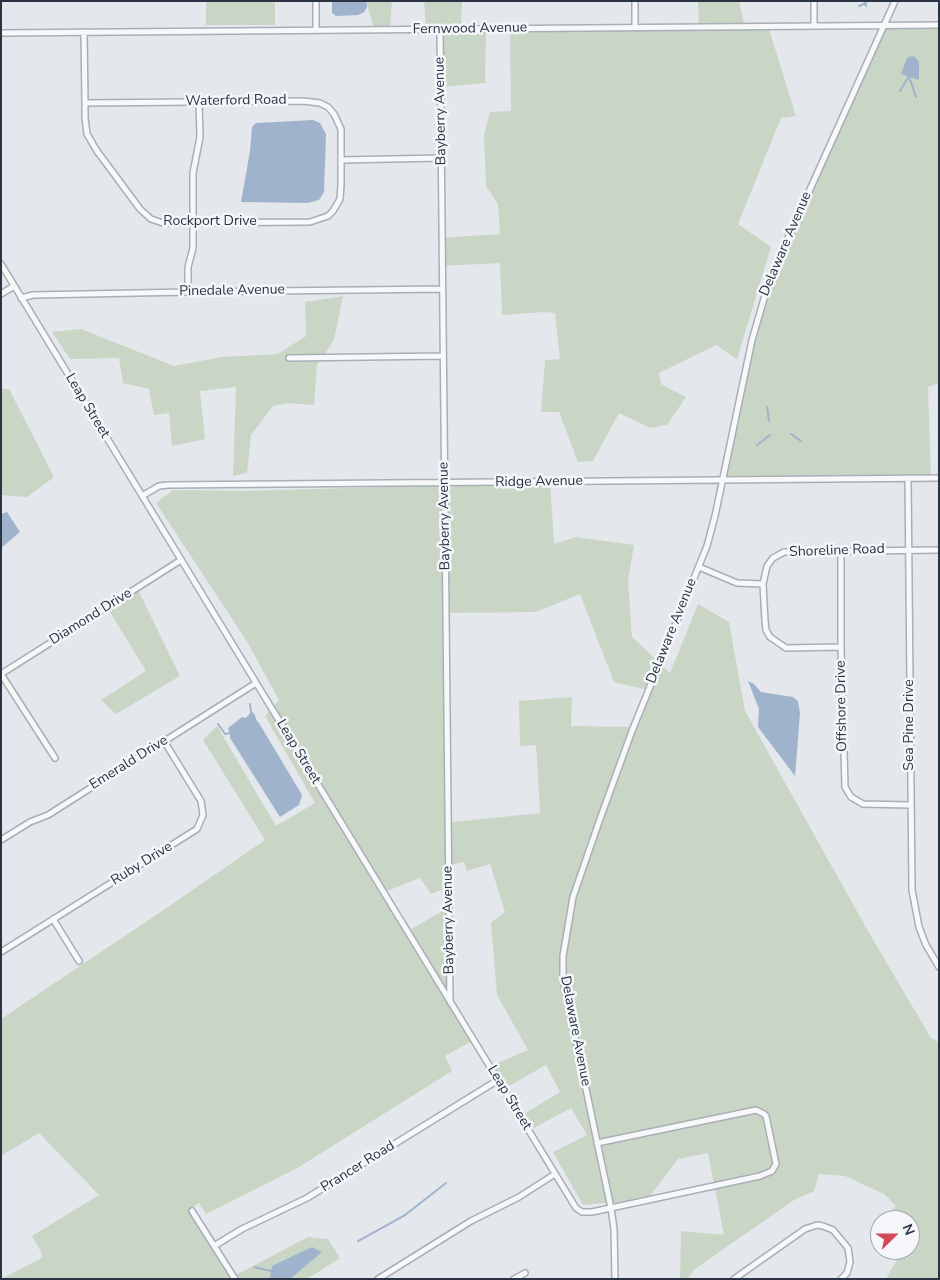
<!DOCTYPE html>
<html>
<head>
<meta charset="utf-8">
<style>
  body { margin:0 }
  #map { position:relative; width:940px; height:1280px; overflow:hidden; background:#e4e7ec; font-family:"Nunito Sans",sans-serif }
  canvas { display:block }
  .frame { position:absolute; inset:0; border:2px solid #2b3445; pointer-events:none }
  .north { position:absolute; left:870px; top:1210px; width:50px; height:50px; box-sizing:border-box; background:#f4f6f9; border:1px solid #a4a8b1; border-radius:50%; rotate:68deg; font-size:14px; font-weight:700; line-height:20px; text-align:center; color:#2b3445 }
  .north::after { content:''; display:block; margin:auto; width:18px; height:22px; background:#d1495b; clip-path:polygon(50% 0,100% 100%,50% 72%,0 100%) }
</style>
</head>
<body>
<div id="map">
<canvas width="940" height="1280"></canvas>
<div class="frame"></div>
<div class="north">N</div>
</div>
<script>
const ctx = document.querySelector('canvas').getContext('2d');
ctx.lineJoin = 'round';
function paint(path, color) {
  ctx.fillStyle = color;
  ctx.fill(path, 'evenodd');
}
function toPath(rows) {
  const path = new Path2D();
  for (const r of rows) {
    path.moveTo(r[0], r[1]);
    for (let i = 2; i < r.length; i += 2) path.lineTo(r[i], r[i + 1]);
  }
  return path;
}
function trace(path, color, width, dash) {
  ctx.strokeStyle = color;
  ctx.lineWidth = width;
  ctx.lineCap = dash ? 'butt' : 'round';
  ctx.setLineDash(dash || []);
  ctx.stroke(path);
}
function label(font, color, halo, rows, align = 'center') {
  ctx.font = font + ' "Nunito Sans",sans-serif';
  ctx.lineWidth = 5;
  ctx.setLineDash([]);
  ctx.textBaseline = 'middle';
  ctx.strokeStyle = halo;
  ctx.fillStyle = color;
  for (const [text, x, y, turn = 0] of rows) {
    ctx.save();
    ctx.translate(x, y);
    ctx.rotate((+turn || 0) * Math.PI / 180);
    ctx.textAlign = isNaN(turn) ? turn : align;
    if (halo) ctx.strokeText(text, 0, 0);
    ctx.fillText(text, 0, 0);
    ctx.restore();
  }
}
paint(toPath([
  [206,1,275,1,275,25,206,25],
  [366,1,392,1,390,28,374,28],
  [424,1,462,1,461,28,486,29,485,83,441,87,439,29,426,29],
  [698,1,739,1,745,29,769,29,796,116,781,118,738,224,771,247,737,359,716,345,659,373,661,384,686,397,667,425,650,428,619,413,593,461,578,462,559,412,541,412,545,360,560,359,555,313,544,312,502,315,500,263,441,266,441,238,500,234,498,204,486,186,484,135,490,112,511,111,510,29,699,30],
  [884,24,939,25,939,383,928,387,931,479,723,479,761,303],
  [343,296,334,340,317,365,314,405,289,403,273,406,251,435,247,473,233,476,236,387,200,391,205,439,172,446,169,413,154,415,149,389,123,383,119,358,70,359,52,332,81,329,174,366,222,357,278,354,306,336,305,302],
  [1,389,9,389,54,477,27,497,1,495],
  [550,482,554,544,576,537,634,545,628,580,632,637,670,673,698,604,729,622,745,711,868,931,931,1038,939,1042,939,1279,886,1279,898,1258,891,1250,910,1250,910,1220,881,1220,896,1206,884,1194,845,1176,819,1174,814,1191,794,1200,695,1269,687,1279,680,1279,681,1231,724,1235,708,1153,678,1159,647,1200,610,1207,604,1203,583,1205,553,1152,587,1135,571,1108,528,1131,519,1117,560,1092,546,1065,502,1090,488,1067,528,1050,497,995,491,923,505,912,490,864,467,871,464,862,445,866,449,887,431,894,420,878,382,893,406,932,448,908,450,1005,472,1041,445,1056,452,1071,299,1167,206,1214,199,1203,189,1210,232,1277,308,1237,328,1239,340,1258,307,1279,1,1279,42,1258,41,1252,32,1236,99,1195,39,1133,1,1156,1,1019,165,909,265,840,203,740,217,726,276,826,315,803,265,716,279,700,246,640,156,503,173,490,247,491],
  [580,594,614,682,647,690,633,727,571,726,572,697,519,701,520,746,536,745,540,813,445,823,443,613,536,612],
  [137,588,180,676,116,714,101,700,146,671,107,607]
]), '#c9d6c5');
paint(toPath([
  [332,1,366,1,367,7,364,12,358,15,336,16,332,13],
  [912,56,915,57,919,62,919,80,901,74,907,58],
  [313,120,320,123,326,134,324,192,319,200,308,203,241,202,250,151,252,127,256,123],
  [7,512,20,532,1,548,1,514],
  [748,681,754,684,761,692,793,697,798,701,800,713,795,776,758,727,759,709],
  [251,712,254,713,257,721,259,723,302,795,299,805,280,817,230,738,230,733,228,728,242,717,246,718],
  [312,1247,322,1252,290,1279,271,1279,270,1277,272,1266]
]), '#9fb4cc');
trace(toPath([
  [865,1,866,6],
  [859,6,866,3],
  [909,76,916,97],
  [900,91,909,76],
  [767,407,769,421],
  [791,434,801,441],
  [757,445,770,435],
  [250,704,251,712],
  [218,724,225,734,230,733],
  [358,1241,405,1215,446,1183],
  [254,1267,271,1271]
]), '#9fb4cc', 2);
const street = toPath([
  [316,1,316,30],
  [635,1,635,27],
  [814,1,814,26],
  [440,29,450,1002],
  [84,32,85,103,85,118,87,134,97,151,140,209,151,219,163,223,310,222,328,216,333,211,340,199,341,184,341,129,334,114,328,107,320,103,303,101,85,103],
  [1,33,939,25],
  [341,160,441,158],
  [1,264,576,1208,582,1212,592,1212,760,1176,772,1171,776,1164,766,1116,764,1114,756,1110,597,1143],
  [188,292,188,267,193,248,193,173,200,137,199,102],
  [1,294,14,286],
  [21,298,33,295,188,292,442,289],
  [289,358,443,356],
  [908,478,912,890,919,927,926,945,939,967],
  [142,496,159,486,168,485,939,478],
  [841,551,841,647,845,787,851,797,863,804,910,805],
  [699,567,737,583,763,584],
  [841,647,786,648,770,637,766,630,765,621,763,584,767,566,773,558,784,552,939,550],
  [1,674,181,560],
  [1,674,55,758],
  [1,840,30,822,48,815,256,683],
  [53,919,79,961],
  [1,952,197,829,203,815,201,801,164,741],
  [192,1211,235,1279],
  [214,1246,242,1229,307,1198,498,1080],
  [378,1279,471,1221,519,1197,555,1174],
  [514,1279,525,1273],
  [615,1279,614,1229,611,1208,563,980,563,956,573,897,600,819,632,731,707,546,715,516,752,340,770,278,895,1],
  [734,1279,805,1229,817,1225,823,1226,833,1230,848,1248,850,1262,847,1273,841,1279]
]);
trace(street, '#a9aeb7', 8);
trace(street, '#f7f8fa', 5);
label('14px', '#2b3445', '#f4f6f9', [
  ["Fernwood Avenue",470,29,-1],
  ["Waterford Road",236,101,-1],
  ["Bayberry Avenue",441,111,-91],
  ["Rockport Drive",210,222],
  ["Delaware Avenue",786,244,-67],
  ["Pinedale Avenue",232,291,-1],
  ["Leap Street",87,406,59],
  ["Ridge Avenue",539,482,-1],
  ["Bayberry Avenue",445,516,-91],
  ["Shoreline Road",837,551,-2],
  ["Diamond Drive",91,617,-32],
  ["Delaware Avenue",672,631,-68],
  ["Offshore Drive",842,706,-91],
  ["Sea Pine Drive",910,725,-90],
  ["Leap Street",298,752,59],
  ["Emerald Drive",129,763,-32],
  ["Ruby Drive",142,864,-32],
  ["Bayberry Avenue",449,920,-91],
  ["Delaware Avenue",575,1031,79],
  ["Leap Street",509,1098,59],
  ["Prancer Road",358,1167,-32]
]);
</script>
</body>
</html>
